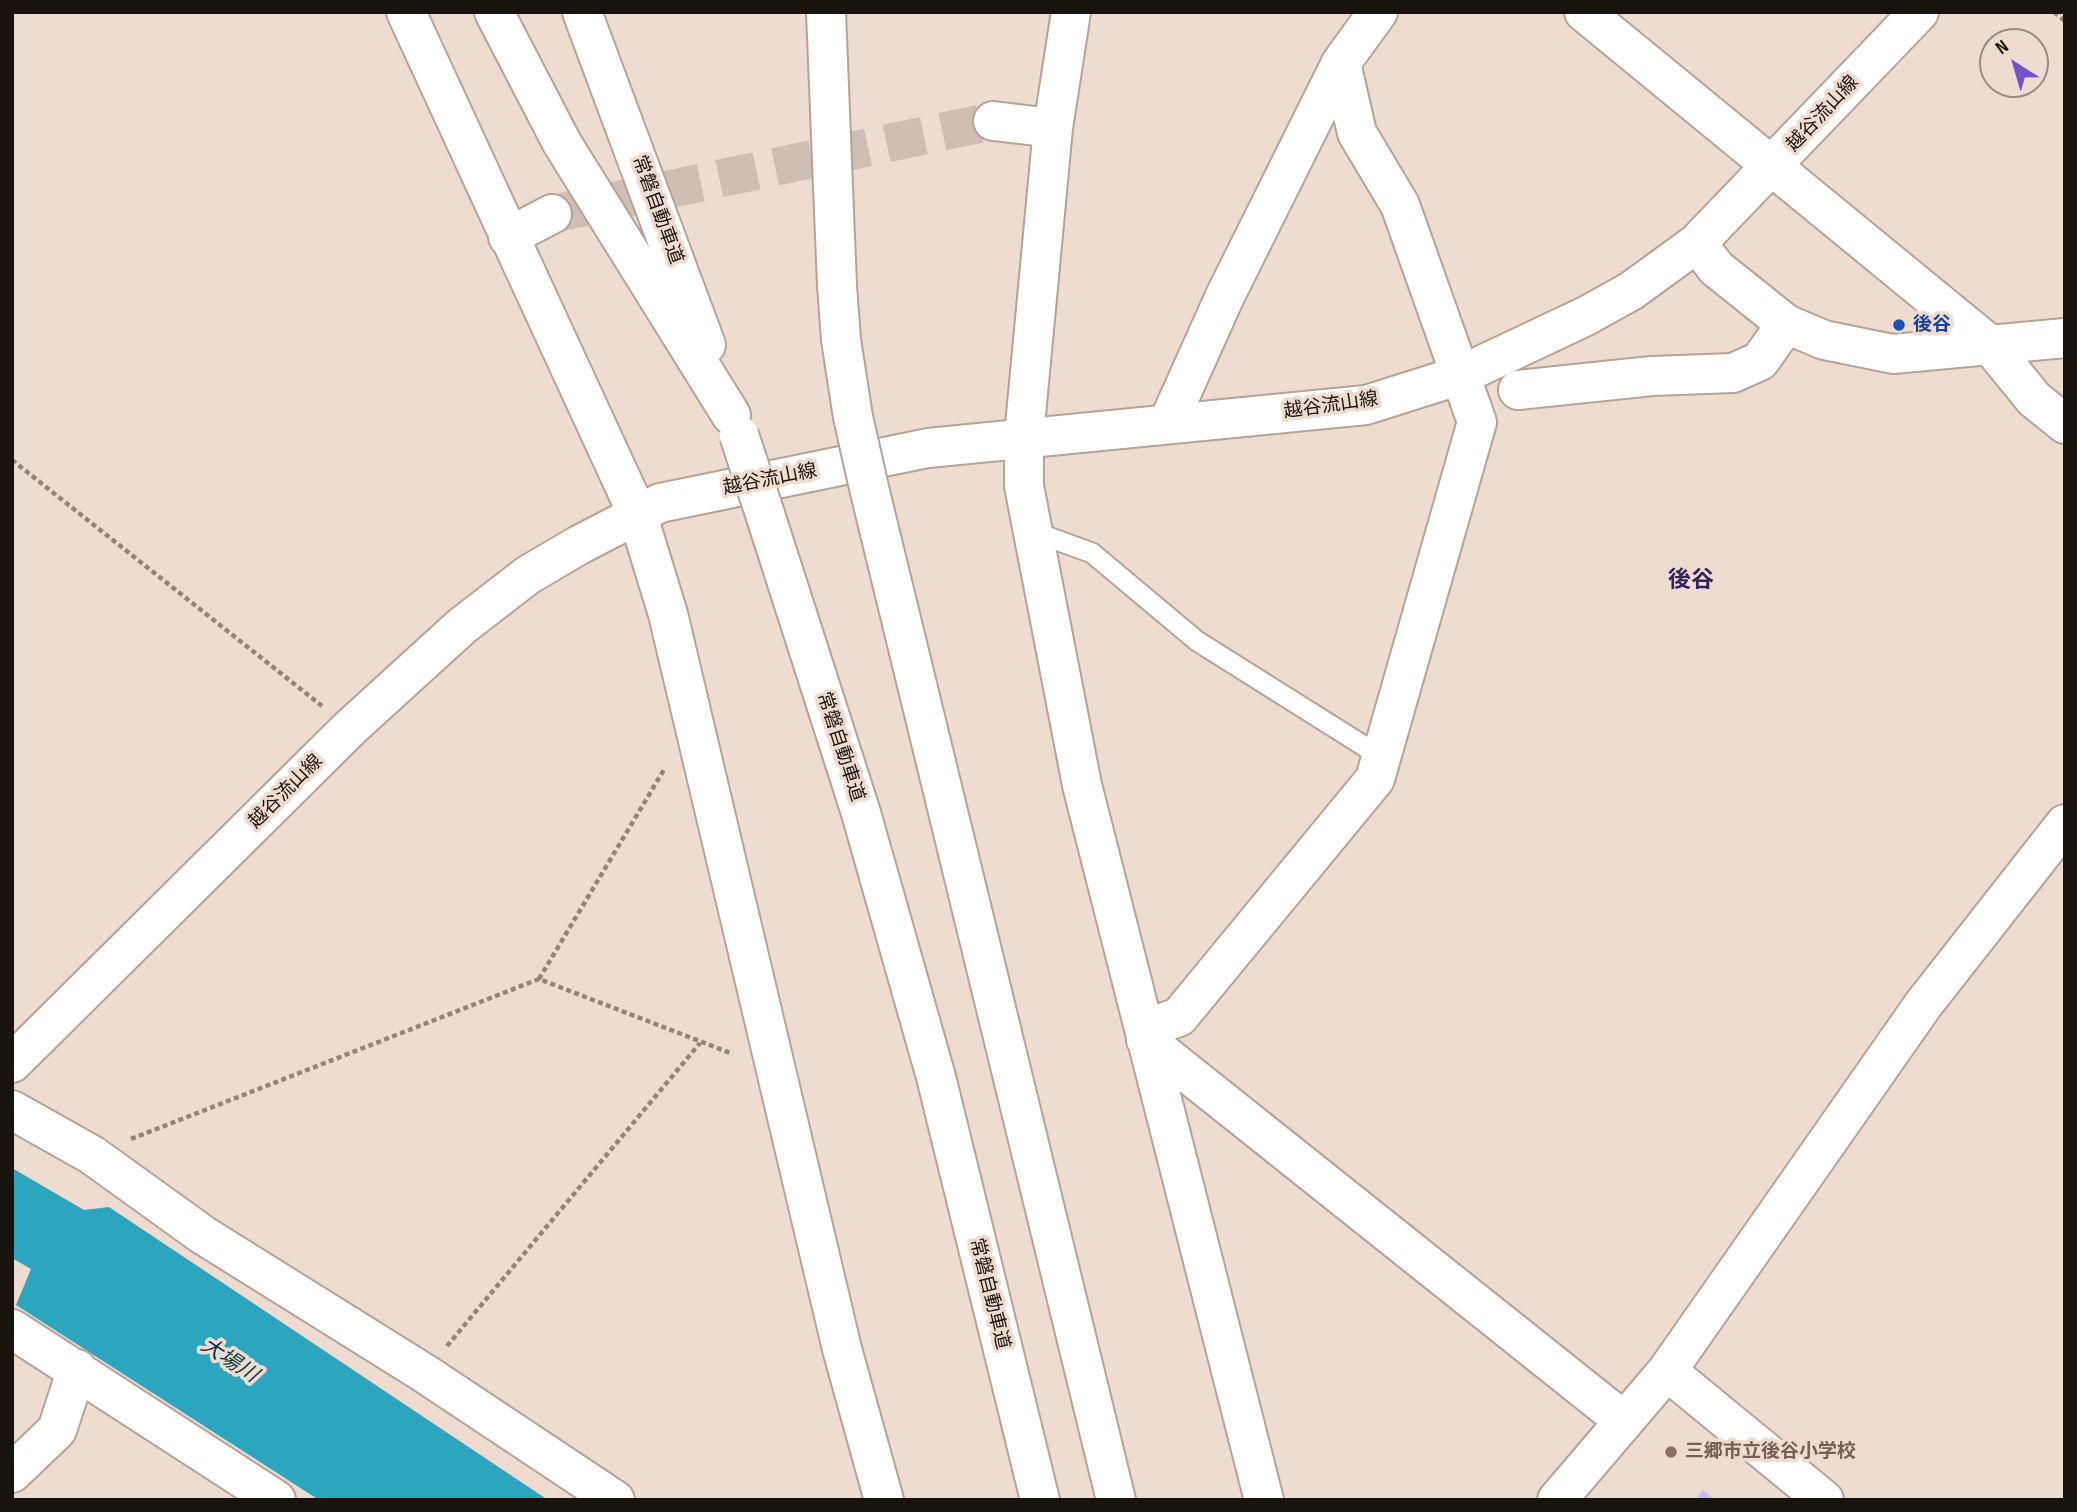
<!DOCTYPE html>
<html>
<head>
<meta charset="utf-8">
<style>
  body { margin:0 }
  #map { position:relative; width:2077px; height:1512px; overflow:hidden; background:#efdcd0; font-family:"Sofia Sans Condensed",sans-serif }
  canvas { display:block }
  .frame { position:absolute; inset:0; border:14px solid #19130e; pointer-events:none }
  .north { position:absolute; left:1979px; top:28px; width:70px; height:70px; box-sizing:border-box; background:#efdcd0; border:2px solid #998c82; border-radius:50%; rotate:323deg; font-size:19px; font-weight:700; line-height:28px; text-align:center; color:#19130e }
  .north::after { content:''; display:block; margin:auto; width:24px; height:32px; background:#7252cb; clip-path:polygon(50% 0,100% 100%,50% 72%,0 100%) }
</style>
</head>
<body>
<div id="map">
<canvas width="2077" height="1512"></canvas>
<div class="frame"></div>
<div class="north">N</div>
</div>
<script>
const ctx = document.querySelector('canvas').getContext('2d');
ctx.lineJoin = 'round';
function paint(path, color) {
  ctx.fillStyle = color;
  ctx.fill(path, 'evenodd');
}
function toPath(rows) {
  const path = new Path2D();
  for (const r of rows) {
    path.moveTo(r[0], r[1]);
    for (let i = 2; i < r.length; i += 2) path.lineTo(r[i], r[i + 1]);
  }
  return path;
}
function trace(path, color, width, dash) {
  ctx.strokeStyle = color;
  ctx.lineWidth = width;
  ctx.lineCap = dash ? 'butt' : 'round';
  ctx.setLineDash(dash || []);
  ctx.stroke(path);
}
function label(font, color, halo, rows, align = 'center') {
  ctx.font = font + ' "Sofia Sans Condensed","Noto Sans JP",sans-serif';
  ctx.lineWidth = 7;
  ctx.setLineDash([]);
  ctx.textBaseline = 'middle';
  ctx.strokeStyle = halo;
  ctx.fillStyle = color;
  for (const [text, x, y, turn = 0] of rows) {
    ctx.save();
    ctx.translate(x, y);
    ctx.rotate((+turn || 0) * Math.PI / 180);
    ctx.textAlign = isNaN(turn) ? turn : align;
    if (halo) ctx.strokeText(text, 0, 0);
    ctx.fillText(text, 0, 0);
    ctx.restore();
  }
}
paint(toPath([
  [12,1168,84,1210,109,1207,548,1500,319,1500,16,1305,31,1269,12,1258]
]), '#2ba6be');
paint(toPath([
  [1703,1490,1715,1500,1695,1500]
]), '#c4befc');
trace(toPath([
  [552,214,993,121]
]), '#cfbeb3', 38, [38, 19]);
const service = toPath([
  [1032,531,1092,553,1197,641,1383,758]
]);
const minor = toPath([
  [406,12,637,513],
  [1071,12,1053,128,1024,436,1024,486,1082,785,1264,1500],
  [1584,12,1990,345,2034,399,2065,424],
  [993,121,1053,128],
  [508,237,552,214],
  [1518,390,1652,376,1733,373,1760,361,1786,324],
  [1168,423,1225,296,1341,63,1378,12],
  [1144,1029,1179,1017,1375,779,1477,422,1400,205,1357,133,1341,63],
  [1146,1040,1624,1421],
  [12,1110,92,1155,203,1235,424,1373,615,1500],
  [12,1329,276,1500],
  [1667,1371,1824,1500],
  [12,1473,57,1430,77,1369],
  [1557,1500,1667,1371,1923,1005,2065,824]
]);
const tertiary = toPath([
  [637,513,668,614,842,1349,884,1500]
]);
const primary = toPath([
  [1697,243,1716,268,1786,324,1824,340,1893,354,2065,338],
  [12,1063,350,728,462,626,528,575,579,545,660,503,928,448,1366,405,1461,375,1586,316,1631,291,1697,243,1919,12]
]);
const motorway = toPath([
  [494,12,562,143,731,415],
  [582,12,706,345],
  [826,12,837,286,841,340,853,417],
  [870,492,1116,1500],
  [765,514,861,813,936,1077,1040,1500]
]);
trace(service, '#b5a397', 23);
trace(minor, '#b5a397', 42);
trace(tertiary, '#b5a397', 42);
trace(primary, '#b5a397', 42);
trace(motorway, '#b5a397', 42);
trace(toPath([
  [2054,12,2065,21],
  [12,460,322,706],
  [539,979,665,768],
  [131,1139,539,979,733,1054],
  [447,1346,700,1043]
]), '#92847c', 4.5, [5, 3.5]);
trace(service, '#fff', 19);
trace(minor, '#fff', 38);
trace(tertiary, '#fff', 38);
trace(primary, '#fff', 38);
trace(motorway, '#fff', 38);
const motorwayBridge = toPath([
  [853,417,870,492],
  [739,435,765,514]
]);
trace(motorwayBridge, '#b5a397', 42, []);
trace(motorwayBridge, '#fff', 38);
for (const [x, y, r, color] of [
  [1899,325,7,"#1a4fb4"],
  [1671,1452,7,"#8d6e63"]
]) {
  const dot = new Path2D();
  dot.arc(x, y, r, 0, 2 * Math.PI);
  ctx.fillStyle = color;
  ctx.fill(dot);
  trace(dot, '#efdcd0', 2.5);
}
label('19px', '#19130e', '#efdcd0', [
  ["越谷流山線",1823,114,-47],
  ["常磐自動車道",657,210,70],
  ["越谷流山線",1331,406,-8],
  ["越谷流山線",770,480,-11],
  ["常磐自動車道",840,747,72],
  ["越谷流山線",286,792,-45],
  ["常磐自動車道",989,1294,76]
]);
label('bold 19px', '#164399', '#efdcd0', [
  ["後谷",1913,325]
], 'left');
label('bold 19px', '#785e54', '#efdcd0', [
  ["三郷市立後谷小学校",1685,1452]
], 'left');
label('italic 21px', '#003741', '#efdcd0', [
  ["大場川",229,1361,33]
]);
label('bold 23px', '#33245e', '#efdcd0', [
  ["後谷",1691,581]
]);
</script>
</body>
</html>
